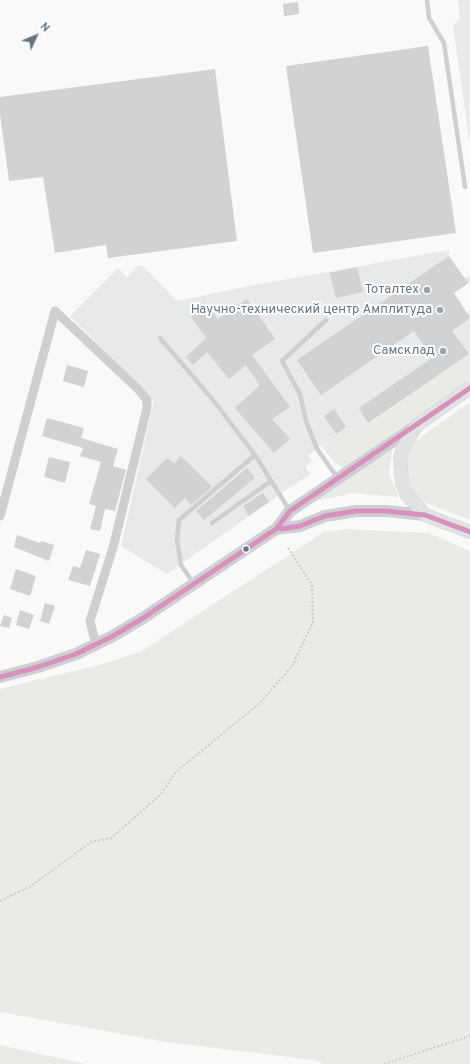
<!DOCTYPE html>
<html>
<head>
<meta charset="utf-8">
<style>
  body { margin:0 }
  #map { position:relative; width:470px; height:1064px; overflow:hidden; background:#f9f9f9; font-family:Overpass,sans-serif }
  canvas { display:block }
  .north { position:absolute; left:16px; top:16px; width:40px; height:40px; -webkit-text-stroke:3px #fff; paint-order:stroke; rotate:46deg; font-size:11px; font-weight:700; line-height:16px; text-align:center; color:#657683 }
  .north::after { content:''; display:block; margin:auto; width:14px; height:18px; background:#657683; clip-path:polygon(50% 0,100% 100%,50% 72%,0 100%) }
</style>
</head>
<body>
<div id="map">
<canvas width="470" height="1064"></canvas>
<div class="north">N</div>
</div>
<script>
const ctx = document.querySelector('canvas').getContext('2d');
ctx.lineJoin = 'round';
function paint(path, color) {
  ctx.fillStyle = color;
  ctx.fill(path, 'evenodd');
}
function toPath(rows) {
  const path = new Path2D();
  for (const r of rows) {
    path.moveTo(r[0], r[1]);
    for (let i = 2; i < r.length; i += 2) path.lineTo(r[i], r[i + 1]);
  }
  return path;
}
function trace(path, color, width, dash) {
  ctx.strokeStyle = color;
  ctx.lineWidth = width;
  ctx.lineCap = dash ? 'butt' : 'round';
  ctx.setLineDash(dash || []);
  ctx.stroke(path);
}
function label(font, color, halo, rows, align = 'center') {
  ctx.font = font + ' Overpass,sans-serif';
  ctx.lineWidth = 4;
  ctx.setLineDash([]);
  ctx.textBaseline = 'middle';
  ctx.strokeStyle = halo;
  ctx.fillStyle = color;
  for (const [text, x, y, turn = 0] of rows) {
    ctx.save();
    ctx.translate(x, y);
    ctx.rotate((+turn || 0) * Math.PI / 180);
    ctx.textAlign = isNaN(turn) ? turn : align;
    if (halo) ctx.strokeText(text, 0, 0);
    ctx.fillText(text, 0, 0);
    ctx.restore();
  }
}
paint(toPath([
  [449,250,449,257,464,278,470,275,470,282,451,295,453,299,457,297,465,309,461,311,464,314,470,310,470,318,452,331,465,349,470,346,470,353,332,449,326,441,308,456,312,461,305,467,311,474,286,490,167,574,121,546,154,401,70,316,118,268,127,277,138,266,142,265,177,301,255,285]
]), '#e8e9e9');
paint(toPath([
  [458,0,470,0,470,145,453,26,460,18],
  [470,318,470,346,465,349,452,331],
  [470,353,470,380,343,468,334,462,321,445,326,441,332,449],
  [470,402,470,520,420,501,408,486,406,459,408,451,421,437],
  [393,445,389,474,399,497,352,493,311,502],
  [347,529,429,533,470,551,470,1064,324,1064,314,1060,167,1042,0,1012,0,689,99,665,140,652,324,532],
  [0,1045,86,1064,0,1064]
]), '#e8ebe6');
paint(toPath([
  [298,2,299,14,284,16,283,4],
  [428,46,456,233,313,253,286,66],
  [215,69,237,241,108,258,106,245,55,253,43,177,9,181,0,114,0,97],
  [449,256,468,283,454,293,470,318,452,331,469,354,368,423,359,408,432,358,414,331,321,395,297,360],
  [357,267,363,292,336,298,330,273],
  [247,299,275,339,252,355,290,407,272,419,290,439,274,453,235,408,260,385,246,365,229,379,207,352,193,365,186,357,206,338,191,317,208,305,218,319],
  [67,365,88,371,84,387,63,381],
  [334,409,346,427,336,434,324,416],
  [47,418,84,428,81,438,118,449,113,466,126,470,115,511,105,509,100,531,90,529,96,506,89,504,101,462,80,456,83,448,42,436],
  [181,456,212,487,191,505,185,498,175,508,146,479,167,458,174,464],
  [49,457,70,462,65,483,44,477],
  [247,468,255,478,204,520,196,511],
  [263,493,269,502,249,516,243,506],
  [17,535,40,543,41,541,54,545,49,561,14,547],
  [86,550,100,554,90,586,68,580,73,566,80,568],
  [16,569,36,576,30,596,10,589],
  [45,603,55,606,49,624,40,621],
  [20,610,34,615,29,629,16,625],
  [4,615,12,618,9,628,0,626]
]), '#d0d2d3');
const secondary = toPath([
  [470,388,417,425,403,448,400,458,402,483,407,495,425,515,470,532]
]);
trace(secondary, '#d5d6d7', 14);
trace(toPath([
  [0,901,31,886,91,842,111,838,160,795,176,772,260,703,292,666,313,622,312,585,287,546],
  [384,1064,470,1036]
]), '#cbcccd', 2, [2, 2]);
trace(toPath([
  [427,0,429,18,444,43,465,187],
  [326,320,282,361,300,394,306,421,317,449,337,477],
  [160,338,213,400,255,455,290,511],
  [212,523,271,481],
  [194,584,181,565,177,540,179,520,255,455]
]), '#cecfd0', 4.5);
trace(toPath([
  [0,516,55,311,138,389,147,400,147,408,114,544,90,621,96,645]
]), '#cecfd0', 9);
trace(toPath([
  [276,529,300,526,325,516,356,511,386,511,425,515],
  [0,677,38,667,76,654,113,636,143,618,276,529,290,511,417,425]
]), '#cecfd0', 12);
trace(secondary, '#e1e2e2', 13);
trace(toPath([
  [281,529,300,526,325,516,356,511,386,511,425,515,470,532],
  [0,677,38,667,76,654,113,636,143,618,276,529,290,511,470,388]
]), '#d891be', 5);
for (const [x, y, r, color] of [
  [427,290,4,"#99a4ac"],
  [440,310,4,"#99a4ac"],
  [443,351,4,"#99a4ac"],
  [246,549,3.5,"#657683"]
]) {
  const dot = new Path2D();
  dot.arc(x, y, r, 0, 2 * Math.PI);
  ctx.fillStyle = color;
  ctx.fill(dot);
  trace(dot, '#fff', 1.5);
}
label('13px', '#657683', '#fff', [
  ["Тоталтех",419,290],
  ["Научно-технический центр Амплитуда",432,310],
  ["Самсклад",435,351]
], 'right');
</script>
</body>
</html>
